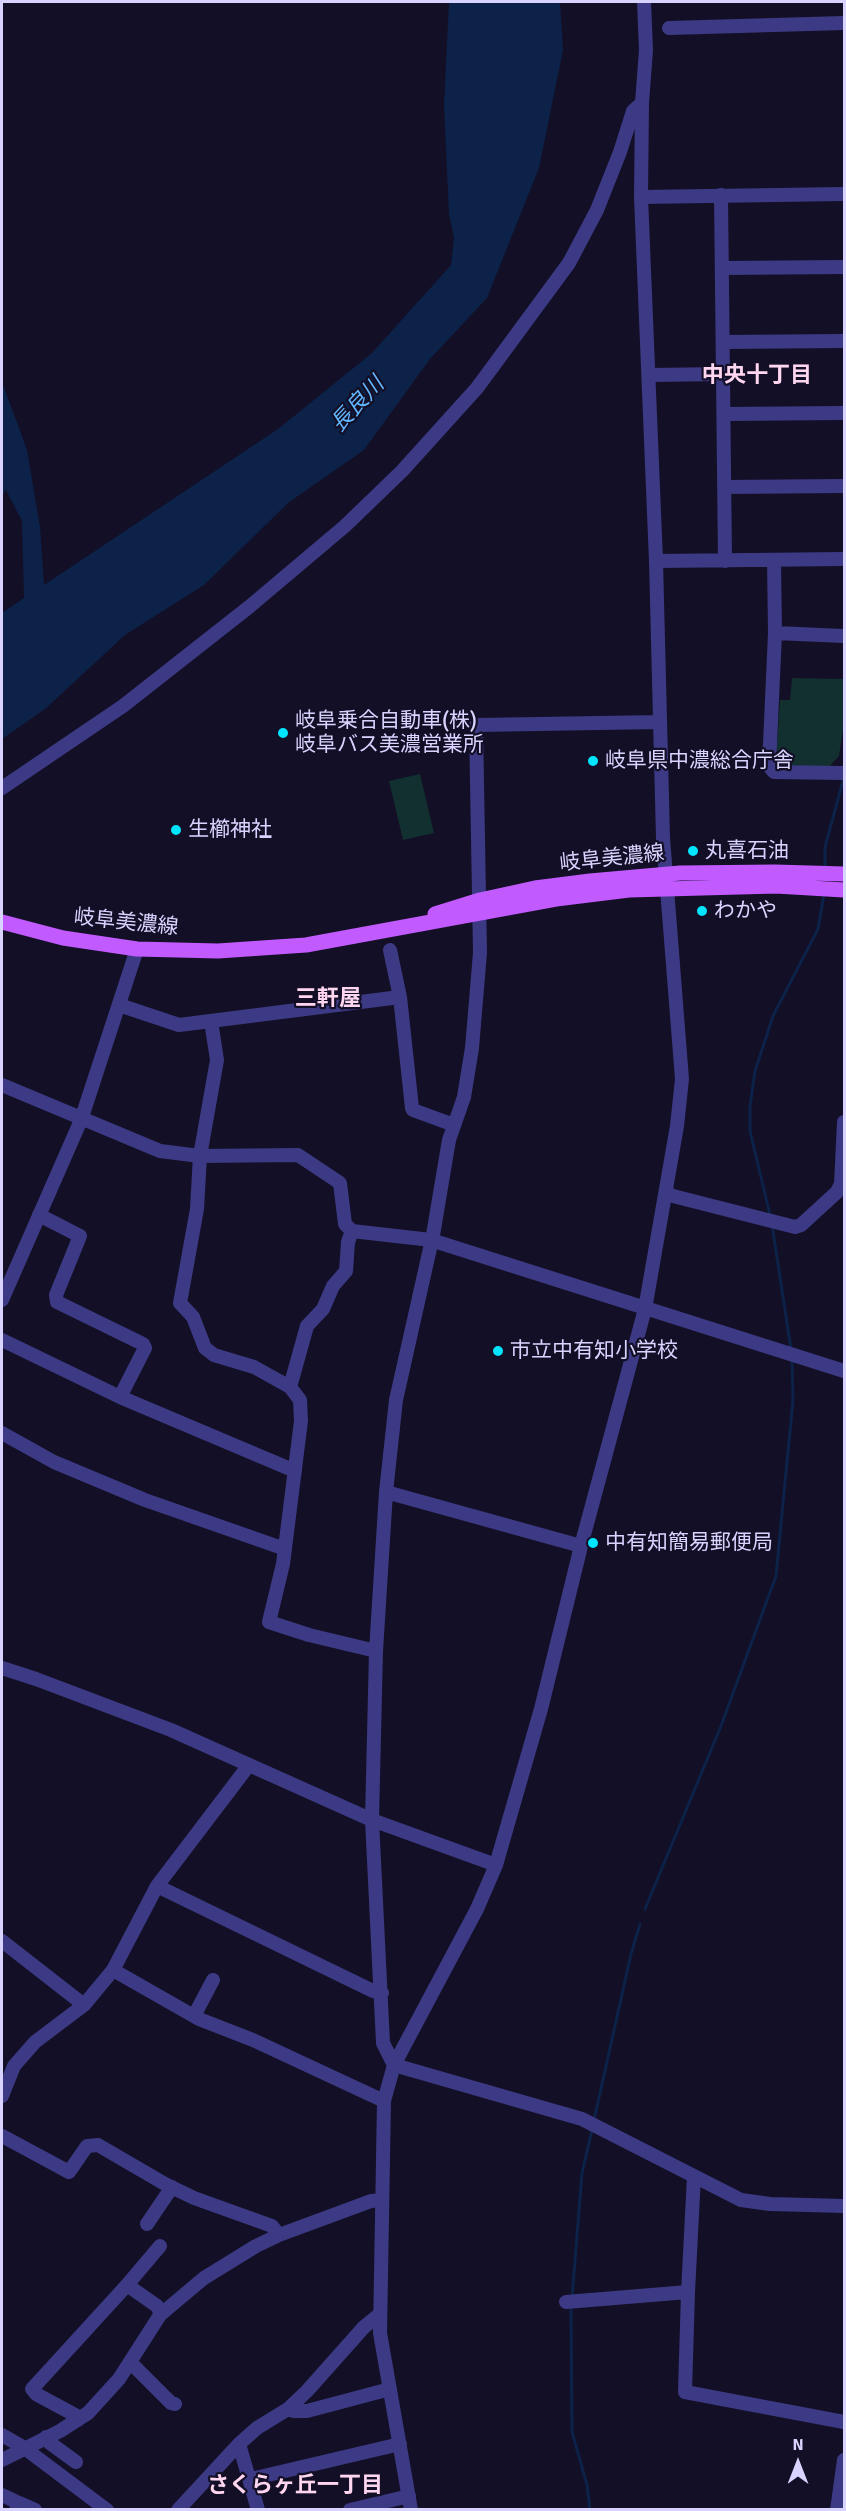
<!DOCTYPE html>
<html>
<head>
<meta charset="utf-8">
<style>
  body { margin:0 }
  #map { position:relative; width:846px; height:2511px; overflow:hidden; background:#130f26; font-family:Signika,sans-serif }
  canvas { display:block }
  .frame { position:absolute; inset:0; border:3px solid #d9d4ff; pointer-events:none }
  .north { position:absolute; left:768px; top:2433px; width:60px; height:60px; -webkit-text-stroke:4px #130f26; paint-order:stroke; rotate:0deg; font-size:16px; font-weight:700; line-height:24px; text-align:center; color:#d9d4ff }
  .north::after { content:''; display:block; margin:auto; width:21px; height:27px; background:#d9d4ff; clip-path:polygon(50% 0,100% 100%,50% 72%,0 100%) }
</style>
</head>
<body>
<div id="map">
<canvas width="846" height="2511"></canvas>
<div class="frame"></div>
<div class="north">N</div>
</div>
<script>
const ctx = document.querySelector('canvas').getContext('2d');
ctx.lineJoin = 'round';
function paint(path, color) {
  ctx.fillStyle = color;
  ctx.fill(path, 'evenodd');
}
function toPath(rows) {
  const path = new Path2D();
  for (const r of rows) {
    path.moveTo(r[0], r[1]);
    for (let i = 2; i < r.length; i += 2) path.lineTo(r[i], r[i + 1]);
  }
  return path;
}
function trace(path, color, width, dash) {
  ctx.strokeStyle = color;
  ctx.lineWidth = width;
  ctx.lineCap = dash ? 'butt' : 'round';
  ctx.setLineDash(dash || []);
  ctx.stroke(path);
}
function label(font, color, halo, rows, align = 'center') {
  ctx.font = font + ' Signika,"Noto Sans JP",sans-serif';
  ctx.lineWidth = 4.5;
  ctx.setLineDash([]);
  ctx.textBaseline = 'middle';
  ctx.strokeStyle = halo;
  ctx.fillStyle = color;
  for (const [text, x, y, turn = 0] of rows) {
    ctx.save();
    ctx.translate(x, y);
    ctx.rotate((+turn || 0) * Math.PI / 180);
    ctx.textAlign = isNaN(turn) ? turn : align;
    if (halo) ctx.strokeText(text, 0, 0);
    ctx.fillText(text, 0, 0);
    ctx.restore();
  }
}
paint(toPath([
  [792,678,844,679,844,722,839,756,829,767,783,765,776,758,780,700,790,700],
  [420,774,434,833,403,840,389,781]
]), '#12302f');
paint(toPath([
  [449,2,560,2,563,50,539,168,487,298,430,359,364,450,288,503,204,585,125,635,45,709,2,739,2,613,24,598,22,521,6,490,2,495,2,382,27,450,40,527,44,585,278,429,372,353,451,265,454,238,449,214,444,106]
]), '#0c2248');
trace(toPath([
  [825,870,825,847,844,777],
  [770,1215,750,1131,750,1106,755,1071,773,1016,818,929,824,894],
  [772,1225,791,1349],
  [645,1909,721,1726,776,1576,793,1400,792,1358],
  [594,2120,631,1954,640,1924],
  [572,2298,582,2173,592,2130],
  [571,2305,572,2432,587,2485,590,2510]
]), '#0c2248', 3);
trace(toPath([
  [669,28,844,23],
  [721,195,725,561],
  [641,197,844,194],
  [722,268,844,267],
  [723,342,844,341],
  [649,375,723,374],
  [724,414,844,413],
  [724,487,844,486],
  [774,560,775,633,769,766,774,772,842,773],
  [656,561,844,559],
  [775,633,844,636],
  [660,722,476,725,480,953,472,1048,464,1097,449,1140,433,1235,396,1400,386,1492,376,1651,372,1820,383,2043,394,2065,582,2119,741,2200,770,2204,844,2206],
  [2,788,123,706,249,607,345,526,402,471,477,388,569,263,597,210,620,152,633,111,642,103,646,50,644,2],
  [390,950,400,997,412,1108,413,1110,454,1125],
  [119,1005,179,1025,400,997],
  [211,1021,217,1060,200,1156,197,1209,180,1303,193,1317,205,1348,214,1355,254,1367,290,1387,300,1400,301,1421,283,1564,269,1622,309,1635,376,1651],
  [2,1085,160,1151,200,1156,298,1155,340,1183,345,1224,352,1231,431,1240,844,1371],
  [666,1192,673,1196,795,1227,801,1225,837,1192,841,1184,844,1122],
  [39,1215,80,1236,56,1295,57,1302,143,1344,145,1348,120,1397],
  [2,1300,81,1120,137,949],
  [2,1340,120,1397,295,1471],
  [290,1387,307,1326,323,1309,333,1286,346,1271,348,1242,352,1231],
  [2,1433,54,1462,145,1500,285,1549],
  [386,1492,581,1546],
  [2,1668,36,1679,171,1730,372,1820,496,1865],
  [157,1886,373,1991,382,1993],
  [2,1941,84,2005],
  [113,1970,199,2019,253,2040,384,2101],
  [194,2016,213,1980],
  [2,2096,14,2066,35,2042,84,2005,113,1970,157,1886,249,1765],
  [2,2136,69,2172,87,2146,98,2145,165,2184,194,2198,272,2226,279,2235],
  [147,2224,172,2187],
  [127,2285,160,2246],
  [688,2292,694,2176],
  [566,2302,688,2292,685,2392,844,2422],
  [130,2362,171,2403,175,2404],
  [288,2409,294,2411,307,2411,390,2389],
  [78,2420,75,2415,36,2394,32,2389,127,2285,157,2306,161,2314],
  [2,2435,23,2447,107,2510],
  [46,2437,50,2443,76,2462],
  [239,2444,258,2510],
  [2,2460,60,2431,88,2413,119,2379,160,2315,204,2278,256,2246,279,2235,371,2201,382,2200],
  [251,2479,400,2444],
  [2,2495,19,2503,16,2510],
  [19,2503,35,2510],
  [178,2510,239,2444,257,2428,288,2409,307,2391,364,2327,380,2314],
  [350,2510,409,2496],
  [411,2510,380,2333,384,2101,394,2065,477,1909,496,1865,541,1709,581,1546,645,1309,677,1126,682,1079,663,838,656,561,641,197,642,103],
  [837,2510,844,2460]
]), '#3d3a85', 14);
trace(toPath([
  [435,914,480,900,535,888,590,881,680,873,775,872,844,874],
  [2,922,63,938,137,949,218,951,306,945,556,899,629,890,776,886,844,890]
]), '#c25bff', 15);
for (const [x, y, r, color] of [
  [283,733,6,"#00e5ff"],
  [593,761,6,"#00e5ff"],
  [176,830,6,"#00e5ff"],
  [693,851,6,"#00e5ff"],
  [702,911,6,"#00e5ff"],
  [498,1351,6,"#00e5ff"],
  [593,1543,6,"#00e5ff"]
]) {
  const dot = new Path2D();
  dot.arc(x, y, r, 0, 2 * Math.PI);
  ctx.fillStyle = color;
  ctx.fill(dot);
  trace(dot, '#130f26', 2);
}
label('21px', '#d9d4ff', '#130f26', [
  ["岐阜乗合自動車(株)",295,721],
  ["岐阜バス美濃営業所",295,745],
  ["岐阜県中濃総合庁舎",605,761],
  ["生櫛神社",188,830],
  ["丸喜石油",705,851],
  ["わかや",714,911],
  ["市立中有知小学校",510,1351],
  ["中有知簡易郵便局",605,1543]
], 'left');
label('21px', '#d9d4ff', '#130f26', [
  ["岐阜美濃線",612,859,-6],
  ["岐阜美濃線",126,923,6]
]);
label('bold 22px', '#ffd6f0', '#130f26', [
  ["中央十丁目",757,376],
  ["三軒屋",328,999],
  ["さくらヶ丘一丁目",295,2486]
]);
label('italic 22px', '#62b6ff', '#130f26', [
  ["長良川",358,405,-47]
]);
</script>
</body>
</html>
